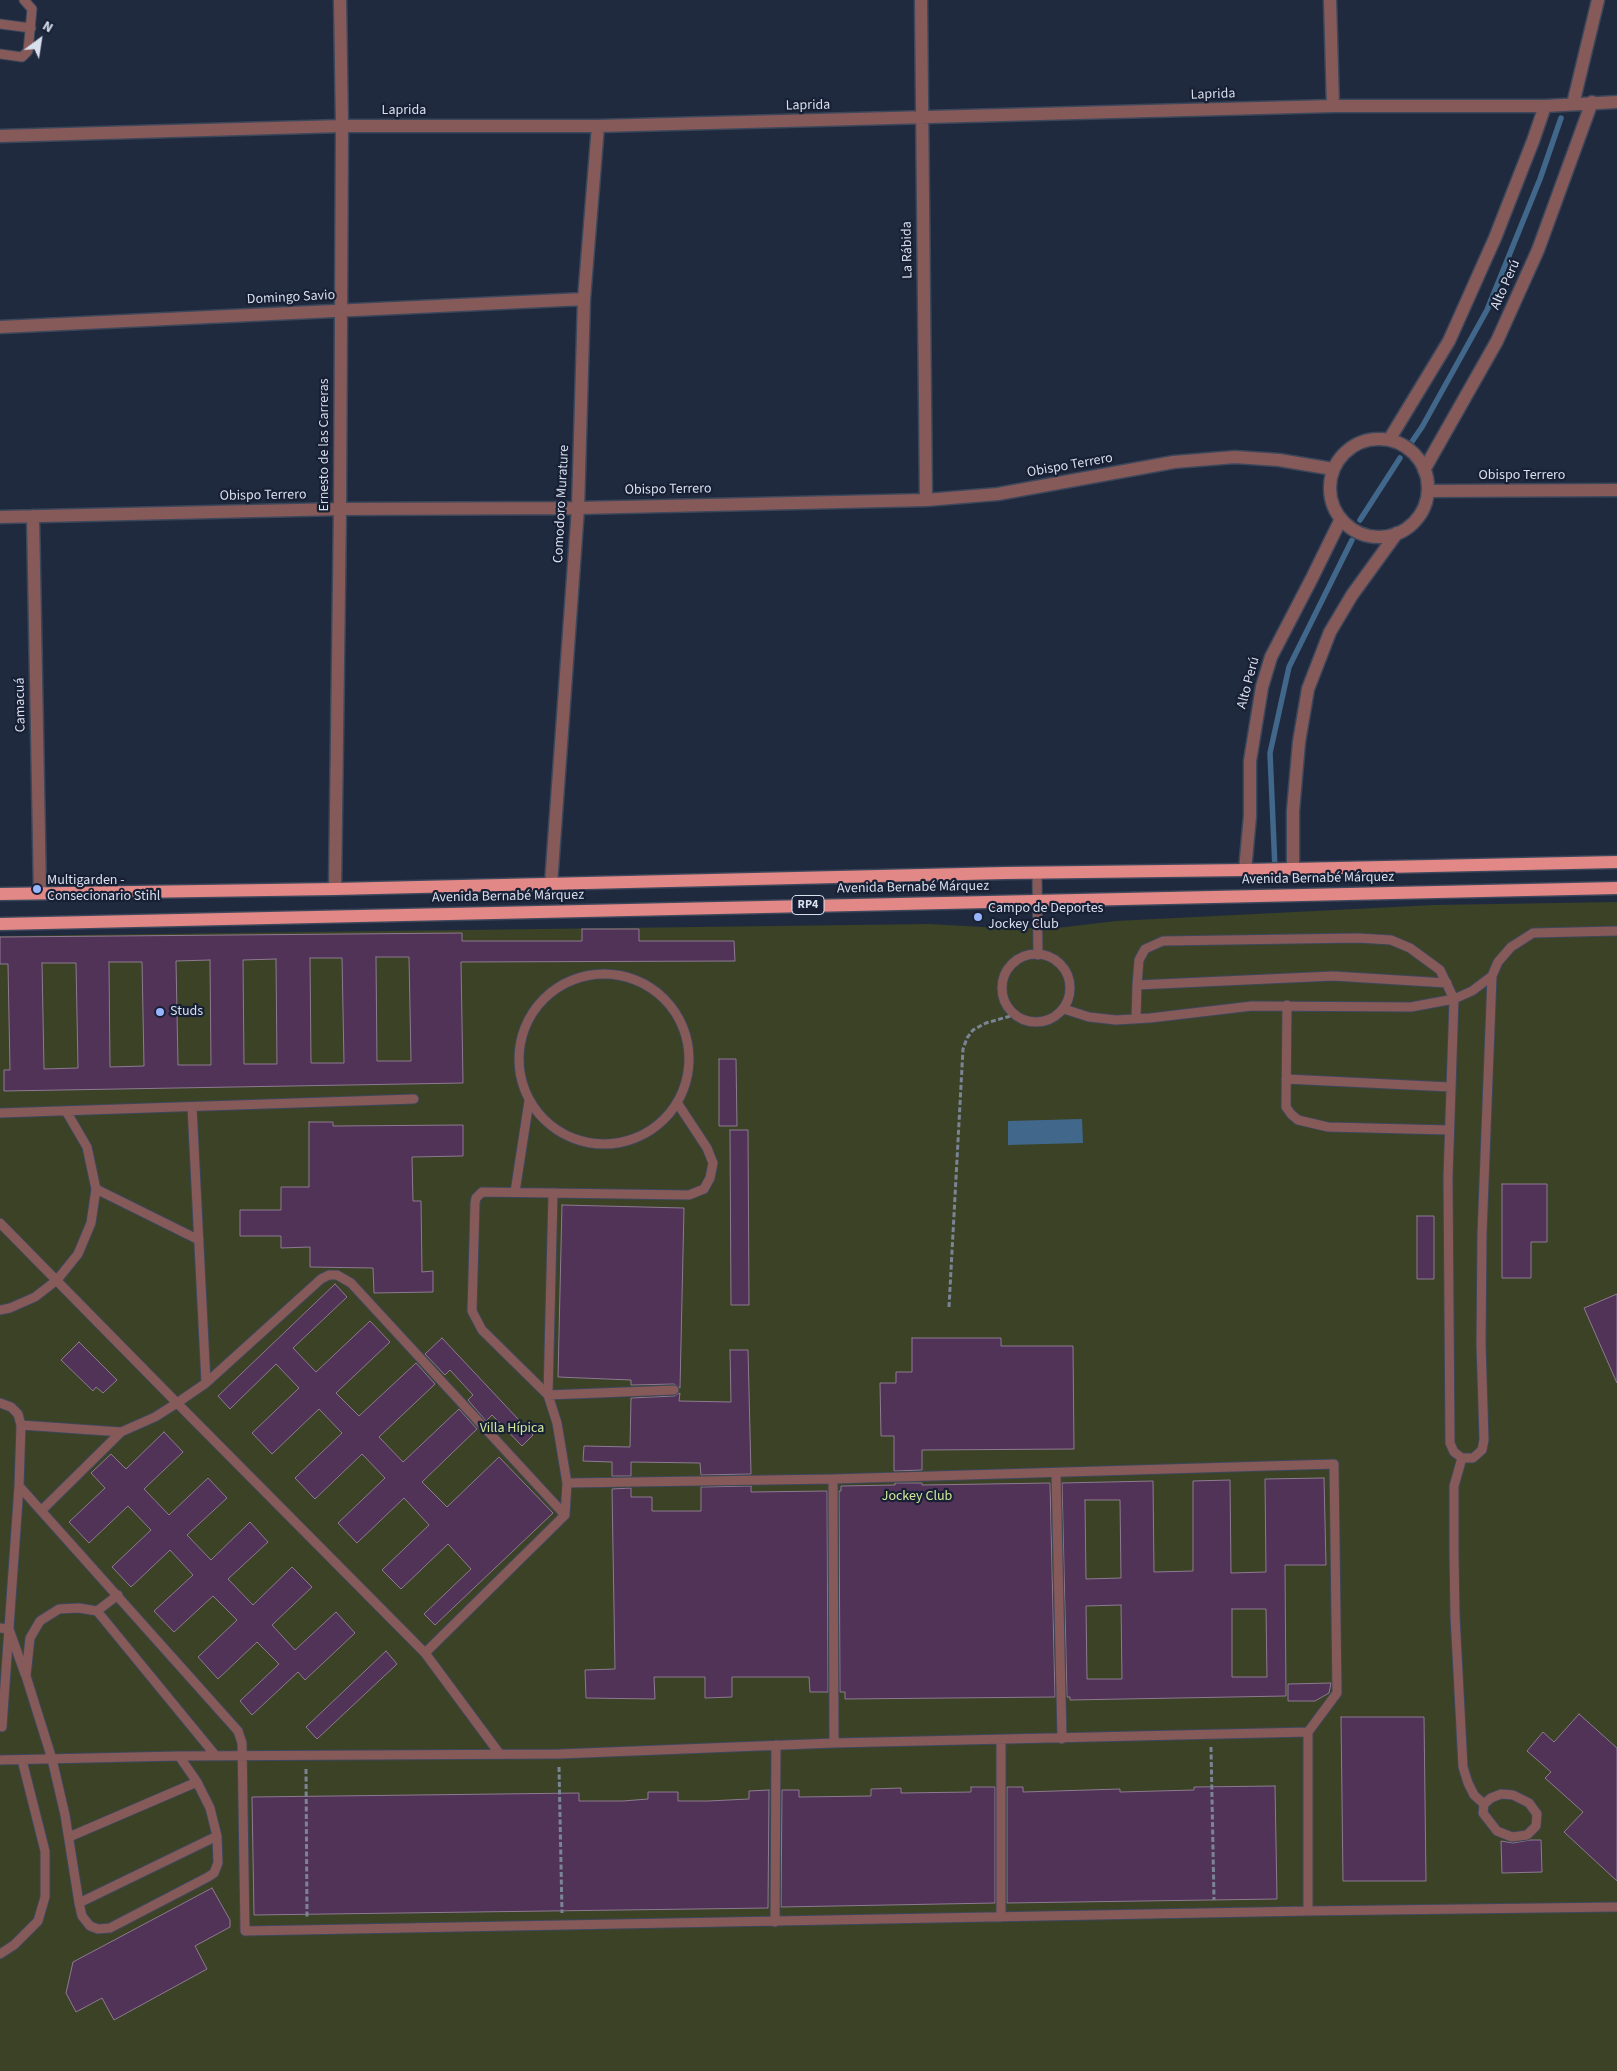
<!DOCTYPE html>
<html>
<head>
<meta charset="utf-8">
<style>
  body { margin:0 }
  #map { position:relative; width:1617px; height:2071px; overflow:hidden; background:#202a3f; font-family:"Source Sans 3",sans-serif }
  canvas { display:block }
  .north { position:absolute; left:15px; top:15px; width:50px; height:50px; -webkit-text-stroke:4px #172035; paint-order:stroke; rotate:31deg; font-size:14px; font-weight:700; line-height:20px; text-align:center; color:#d8dfed }
  .north::after { content:''; display:block; margin:auto; width:18px; height:22px; background:#d8dfed; clip-path:polygon(50% 0,100% 100%,50% 72%,0 100%) }
</style>
</head>
<body>
<div id="map">
<canvas width="1617" height="2071"></canvas>
<div class="north">N</div>
</div>
<script>
const ctx = document.querySelector('canvas').getContext('2d');
ctx.lineJoin = 'round';
function paint(path, color) {
  ctx.fillStyle = color;
  ctx.fill(path, 'evenodd');
}
function toPath(rows) {
  const path = new Path2D();
  for (const r of rows) {
    if (r.length === 3) {
      path.moveTo(r[0] + r[2], r[1]);
      path.arc(r[0], r[1], r[2], 0, 2 * Math.PI);
      continue;
    }
    path.moveTo(r[0], r[1]);
    for (let i = 2; i < r.length; i += 2) path.lineTo(r[i], r[i + 1]);
  }
  return path;
}
function trace(path, color, width, dash) {
  ctx.strokeStyle = color;
  ctx.lineWidth = width;
  ctx.lineCap = dash ? 'butt' : 'round';
  ctx.setLineDash(dash || []);
  ctx.stroke(path);
}
function label(font, color, halo, rows, align = 'center') {
  ctx.font = font + ' "Source Sans 3",sans-serif';
  ctx.lineWidth = 4.5;
  ctx.setLineDash([]);
  ctx.textBaseline = 'middle';
  ctx.strokeStyle = halo;
  ctx.fillStyle = color;
  for (const [text, x, y, turn = 0] of rows) {
    ctx.save();
    ctx.translate(x, y);
    ctx.rotate((+turn || 0) * Math.PI / 180);
    ctx.textAlign = isNaN(turn) ? turn : align;
    if (halo) ctx.strokeText(text, 0, 0);
    ctx.fillText(text, 0, 0);
    ctx.restore();
  }
}
paint(toPath([
  [1617,902,1617,2071,0,2071,0,936,929,924,1000,928,1057,928,1116,921,1434,905]
]), '#3b4225');
paint(toPath([
  [1082,1119,1083,1143,1008,1145,1008,1121]
]), '#41688a');
trace(toPath([
  [1411,443,1422,427,1487,310,1540,179,1561,118],
  [1360,520,1400,458],
  [1275,869,1270,753,1289,667,1352,540]
]), '#41688a', 5.5);
const building = toPath([
  [582,929,639,929,639,941,734,941,735,961,461,962,463,1083,4,1091,4,1070,10,1070,8,964,0,964,0,937,462,933,462,941,582,941,582,929],
  [376,957,409,957,411,1061,377,1061,376,957],
  [310,958,342,958,344,1063,311,1063,310,958],
  [276,959,277,1064,244,1064,243,960,276,959],
  [210,960,211,1065,178,1065,176,961,210,960],
  [109,962,142,962,144,1066,110,1067,109,962],
  [42,963,76,963,78,1068,44,1069,42,963],
  [719,1059,736,1059,737,1126,719,1126,719,1059],
  [309,1122,333,1122,333,1126,463,1125,463,1156,412,1157,413,1201,421,1201,422,1272,433,1271,433,1292,374,1293,373,1268,310,1267,310,1247,281,1248,281,1236,240,1236,240,1210,281,1210,281,1187,309,1187,309,1122],
  [730,1130,748,1130,749,1305,731,1305,730,1130],
  [1502,1184,1547,1184,1547,1242,1531,1242,1531,1278,1502,1278,1502,1184],
  [562,1205,684,1208,680,1388,674,1384,631,1385,631,1380,558,1377,562,1205],
  [1417,1216,1434,1216,1434,1279,1417,1279,1417,1216],
  [335,1284,347,1297,293,1348,316,1372,370,1321,390,1342,336,1393,359,1416,416,1363,435,1384,379,1437,403,1462,459,1409,477,1429,422,1482,447,1507,499,1457,553,1513,435,1625,424,1614,471,1569,448,1544,401,1589,382,1570,429,1525,404,1498,357,1543,338,1523,385,1478,362,1454,315,1499,295,1478,342,1433,319,1409,272,1454,252,1433,299,1388,276,1364,230,1409,218,1396,335,1284],
  [1617,1294,1617,1383,1584,1308,1617,1294],
  [442,1338,533,1435,522,1446,492,1415,486,1421,468,1400,473,1395,450,1370,445,1375,425,1354,442,1338],
  [912,1338,1001,1338,1001,1346,1073,1346,1074,1449,922,1450,922,1470,894,1471,894,1436,881,1436,880,1383,896,1383,896,1372,912,1372,912,1338],
  [79,1342,117,1380,103,1393,96,1387,93,1391,61,1360,79,1342],
  [730,1350,748,1350,751,1474,701,1475,700,1463,631,1462,631,1476,612,1476,612,1462,583,1461,584,1446,630,1447,631,1398,674,1396,680,1393,679,1401,731,1402,730,1350],
  [164,1432,183,1452,144,1489,169,1515,208,1478,227,1498,187,1535,211,1560,250,1522,268,1542,228,1579,253,1605,292,1567,312,1587,272,1625,295,1650,336,1612,355,1633,305,1680,298,1672,252,1715,240,1701,279,1664,257,1642,218,1679,198,1657,237,1620,213,1596,174,1632,154,1611,193,1575,170,1550,131,1587,112,1567,151,1530,128,1506,89,1543,69,1522,105,1488,91,1473,111,1454,126,1469,164,1432],
  [1324,1478,1326,1565,1285,1565,1286,1696,1070,1700,1070,1697,1067,1697,1062,1483,1153,1481,1154,1572,1193,1571,1193,1481,1230,1480,1231,1573,1266,1572,1265,1479,1324,1478],
  [1085,1500,1120,1500,1121,1578,1086,1579,1085,1500],
  [1121,1605,1122,1679,1087,1679,1086,1606,1121,1605],
  [1232,1609,1266,1609,1267,1677,1232,1677,1232,1609],
  [895,1483,922,1483,922,1485,1050,1483,1055,1697,845,1699,845,1692,840,1692,839,1491,841,1491,841,1486,895,1485,895,1483],
  [751,1486,751,1492,827,1491,828,1692,810,1692,809,1677,732,1677,732,1697,705,1698,705,1677,654,1677,655,1699,586,1698,585,1670,615,1669,612,1489,631,1488,631,1497,652,1497,652,1511,701,1511,701,1487,751,1486],
  [386,1651,397,1664,317,1739,306,1727,386,1651],
  [1331,1683,1329,1693,1315,1701,1288,1701,1288,1684,1331,1683],
  [1579,1714,1617,1748,1617,1881,1564,1832,1583,1812,1545,1778,1551,1772,1527,1751,1543,1732,1554,1742,1579,1714],
  [1341,1717,1424,1717,1426,1881,1343,1881,1341,1717],
  [1275,1786,1277,1899,1007,1903,1007,1787,1023,1787,1023,1792,1120,1789,1120,1792,1194,1790,1194,1787,1275,1786],
  [971,1787,995,1787,995,1903,781,1907,782,1790,799,1790,799,1797,871,1796,871,1789,901,1788,901,1793,971,1792,971,1787],
  [769,1790,768,1908,254,1915,252,1797,579,1793,579,1801,623,1801,648,1799,648,1792,678,1792,678,1801,708,1801,749,1799,749,1791,769,1790],
  [1530,1840,1541,1840,1542,1872,1502,1873,1501,1841,1513,1843,1530,1840],
  [212,1888,230,1920,230,1927,195,1946,207,1969,114,2020,102,1998,76,2012,66,1993,73,1962,212,1888]
]);
paint(building, '#513358');
trace(building, '#8d7a91', 1);
const lane = toPath([
  [0,24,31,28],
  [0,54,22,57,28,51,32,9,24,0],
  [1037,873,1038,955],
  [1036,988,34],
  [604,1059,85],
  [1137,985,1139,960,1145,949,1163,941,1358,938,1391,940,1410,948,1440,970,1454,999,1448,1177,1450,1443,1454,1452,1462,1458,1473,1458,1482,1450,1484,1440,1481,1344,1482,1234,1492,976,1498,962,1511,947,1533,933,1617,931],
  [1287,1005,1286,1107,1291,1114,1298,1120,1328,1127,1449,1130],
  [1064,1009,1089,1017,1116,1020,1150,1018,1252,1006,1411,1007,1454,999,1472,991,1492,976],
  [1136,1019,1137,985,1333,976,1447,983],
  [1286,1079,1450,1087],
  [192,1107,206,1383],
  [0,1113,414,1099],
  [96,1189,199,1240],
  [515,1192,529,1101],
  [553,1193,548,1395,674,1390],
  [0,1223,177,1403,155,1417,121,1432,42,1510],
  [0,1310,10,1308,35,1297,57,1280,78,1254,91,1223,96,1189,87,1147,66,1111],
  [0,1403,11,1407,18,1414,21,1425,121,1432],
  [21,1425,19,1486,238,1731,242,1743,245,1931,1308,1911,1617,1907],
  [1462,1458,1454,1486,1454,1553,1455,1616,1463,1767,1468,1783,1474,1795,1484,1804],
  [1056,1473,1062,1739],
  [833,1479,834,1743],
  [567,1483,557,1423,548,1395,482,1330,472,1311,475,1203,476,1198,482,1192,689,1195,704,1189,710,1178,713,1163,707,1148,678,1104],
  [118,1595,97,1611,79,1608,59,1609,40,1621,30,1638,26,1676,52,1759,65,1815,79,1903,217,1836,210,1808,197,1782,179,1756],
  [97,1611,216,1756],
  [0,1628,9,1629,25,1674],
  [425,1653,177,1403,206,1383,321,1279,329,1275,337,1275,351,1283,565,1515],
  [2,1727,19,1486],
  [499,1753,425,1653,565,1515,567,1483,833,1479,1334,1464,1337,1693,1308,1732,1308,1911],
  [0,1760,179,1756,559,1754,834,1743,1308,1732],
  [1501,1794,1513,1795,1529,1803,1537,1814,1536,1826,1527,1835,1512,1837,1497,1831,1483,1813,1484,1804,1491,1798,1501,1794],
  [69,1837,197,1782],
  [79,1903,82,1916,90,1926,98,1929,110,1928,208,1877,214,1873,218,1863,217,1836],
  [1001,1917,1001,1740],
  [775,1922,776,1745],
  [0,1954,14,1945,38,1921,45,1897,45,1851,22,1760]
]);
const street = toPath([
  [921,0,926,500],
  [1330,0,1333,106],
  [1573,104,1598,0],
  [0,136,342,126,598,126,1333,106,1545,106,1617,102],
  [0,327,584,299],
  [1379,488,49],
  [1389,440,1449,341,1495,238,1533,141,1545,106],
  [1424,470,1497,341,1538,250,1592,102],
  [1428,491,1617,490],
  [33,516,40,893],
  [0,517,340,509,578,508,926,500,998,494,1174,462,1235,457,1279,460,1333,469],
  [1293,868,1293,811,1299,742,1308,689,1330,632,1352,595,1397,533],
  [1245,870,1250,816,1250,761,1262,687,1271,657,1312,578,1341,519],
  [551,884,578,508,584,299,598,126],
  [335,889,340,509,342,126,340,0]
]);
const primary = toPath([
  [0,894,335,889,1005,873,1245,870,1617,862],
  [0,924,1617,888]
]);
trace(lane, '#3d475b', 11);
trace(street, '#3d475b', 15);
trace(primary, '#3d475b', 15);
trace(toPath([
  [949,1307,963,1049,967,1038,973,1030,986,1023,1014,1015],
  [1211,1747,1214,1900],
  [559,1767,562,1913],
  [306,1769,307,1917]
]), '#7b8495', 3, [5, 2.5]);
trace(lane, '#865a59', 9);
trace(street, '#865a59', 12);
trace(primary, '#e28886', 12);
for (const [x, y, r, color] of [
  [37,889,5,"#98b5fd"],
  [978,917,5,"#98b5fd"],
  [160,1012,5,"#98b5fd"]
]) {
  const dot = new Path2D();
  dot.arc(x, y, r, 0, 2 * Math.PI);
  ctx.fillStyle = color;
  ctx.fill(dot);
  trace(dot, '#172035', 2);
}
for (const [x, y, w] of [
  [808,905,32]
]) {
  const box = new Path2D();
  box.roundRect(x - w / 2, y - 9.5, w, 19, 4);
  ctx.fillStyle = '#172035';
  ctx.fill(box);
  trace(box, '#d8dfed', 1);
}
label('bold 12px', '#d8dfed', null, [
  ["RP4",808,905]
]);
label('14px', '#d8dfed', '#172035', [
  ["Laprida",1213,95,-2],
  ["Laprida",808,106,-1],
  ["Laprida",404,111],
  ["La Rábida",908,250,-91],
  ["Alto Perú",1506,285,-66],
  ["Domingo Savio",291,298,-3],
  ["Ernesto de las Carreras",325,445,-90],
  ["Obispo Terrero",1070,466,-10],
  ["Obispo Terrero",1522,476],
  ["Obispo Terrero",668,490,-1],
  ["Obispo Terrero",263,496,-1],
  ["Comodoro Murature",562,504,-87],
  ["Alto Perú",1249,683,-75],
  ["Camacuá",21,705,-91],
  ["Avenida Bernabé Márquez",1318,879,-1],
  ["Avenida Bernabé Márquez",913,888,-1],
  ["Avenida Bernabé Márquez",508,897,-1]
]);
label('14px', '#d8dfed', '#172035', [
  ["Multigarden -",47,881],
  ["Consecionario Stihl",47,897],
  ["Campo de Deportes",988,909],
  ["Jockey Club",988,925],
  ["Studs",170,1012]
], 'left');
label('14px', '#d3e69a', '#172035', [
  ["Villa Hípica",512,1429],
  ["Jockey Club",917,1497]
]);
</script>
</body>
</html>
